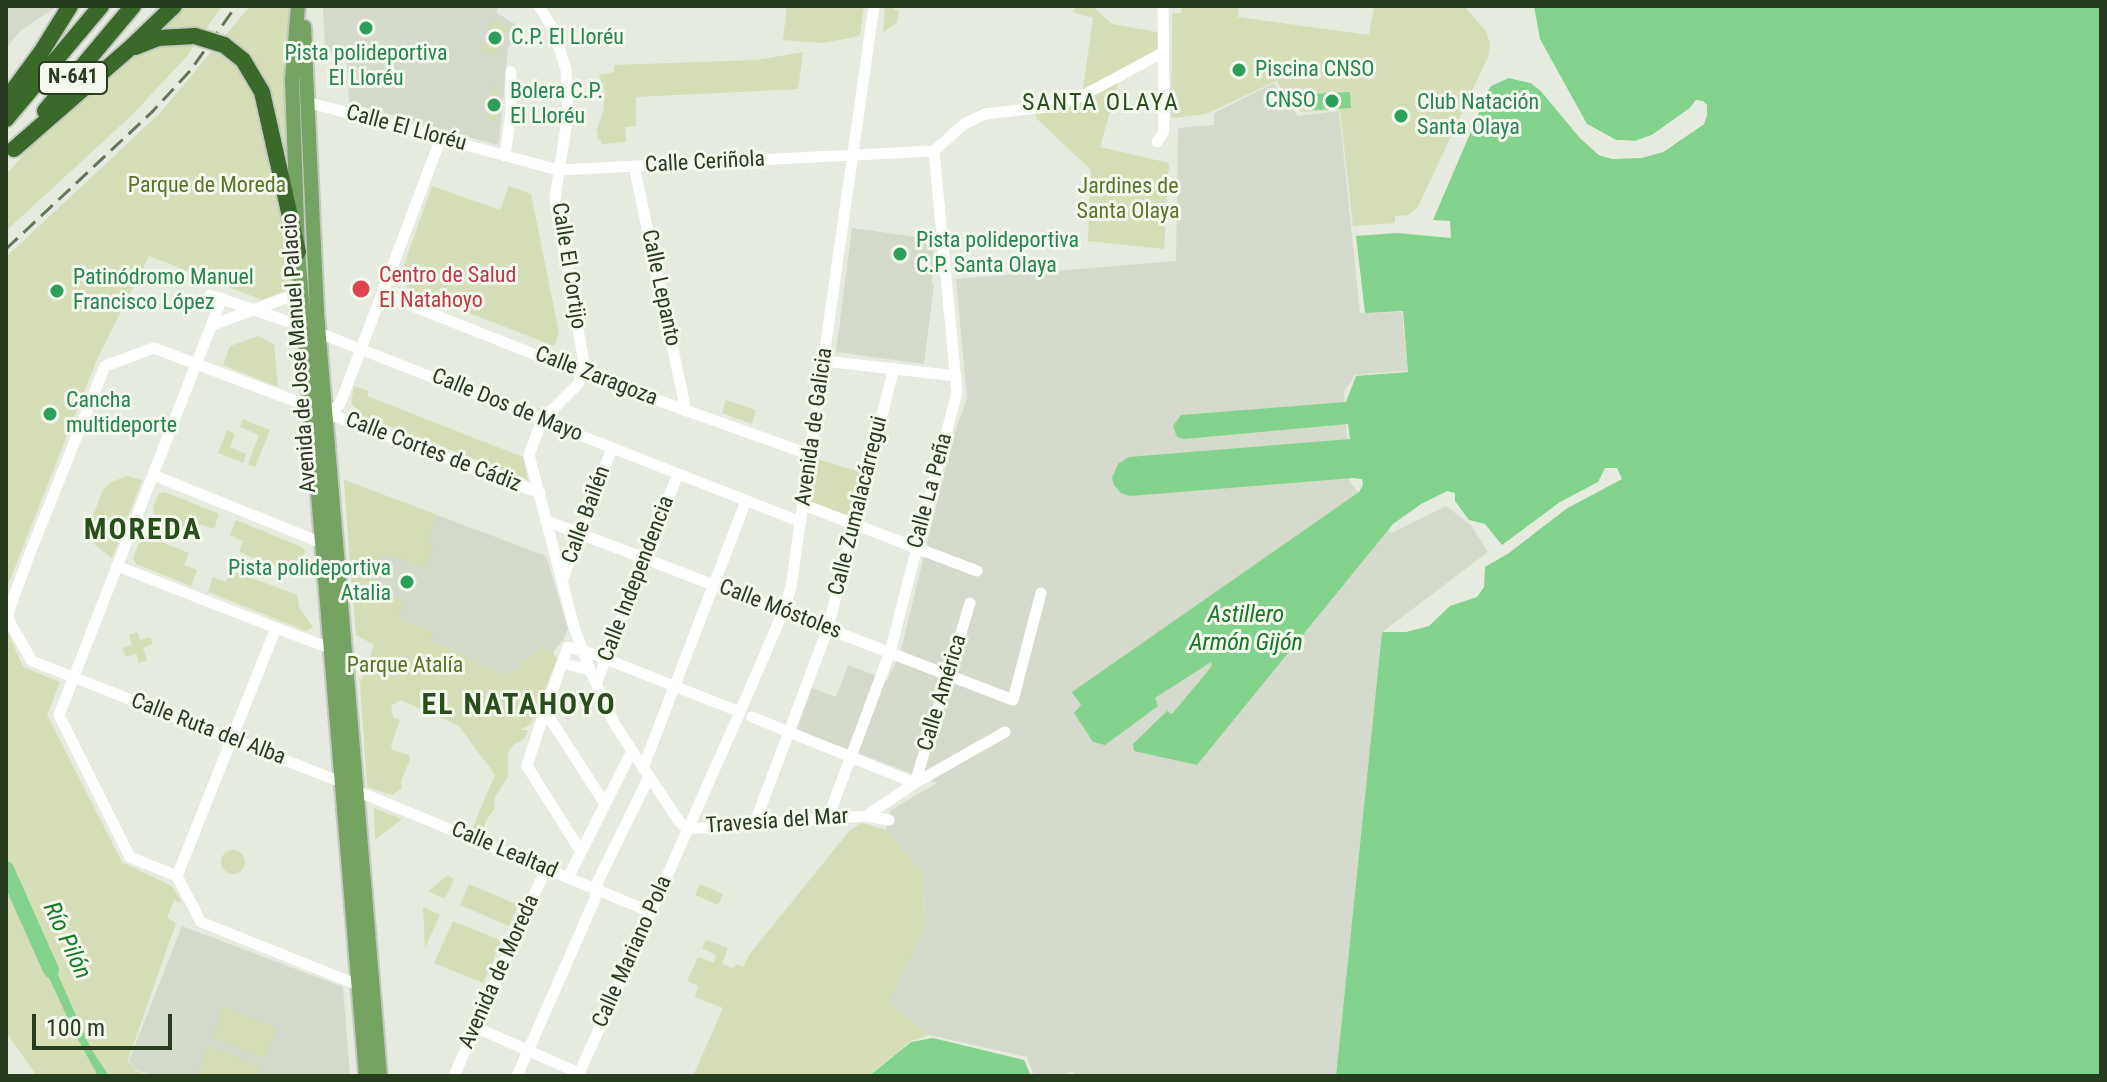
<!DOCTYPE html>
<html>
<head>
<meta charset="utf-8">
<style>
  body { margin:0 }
  #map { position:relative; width:2107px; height:1082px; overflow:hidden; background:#e5ebdf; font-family:"Roboto Condensed",sans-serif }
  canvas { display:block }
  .frame { position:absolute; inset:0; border:8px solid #283c1f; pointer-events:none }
  .scale { position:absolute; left:32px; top:1014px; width:140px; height:36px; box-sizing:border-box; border:4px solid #283c1f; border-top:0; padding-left:10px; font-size:24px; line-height:28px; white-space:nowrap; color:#283c1f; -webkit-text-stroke:6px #f4f8ef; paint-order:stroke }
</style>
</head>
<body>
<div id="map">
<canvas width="2107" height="1082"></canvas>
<div class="frame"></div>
<div class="scale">100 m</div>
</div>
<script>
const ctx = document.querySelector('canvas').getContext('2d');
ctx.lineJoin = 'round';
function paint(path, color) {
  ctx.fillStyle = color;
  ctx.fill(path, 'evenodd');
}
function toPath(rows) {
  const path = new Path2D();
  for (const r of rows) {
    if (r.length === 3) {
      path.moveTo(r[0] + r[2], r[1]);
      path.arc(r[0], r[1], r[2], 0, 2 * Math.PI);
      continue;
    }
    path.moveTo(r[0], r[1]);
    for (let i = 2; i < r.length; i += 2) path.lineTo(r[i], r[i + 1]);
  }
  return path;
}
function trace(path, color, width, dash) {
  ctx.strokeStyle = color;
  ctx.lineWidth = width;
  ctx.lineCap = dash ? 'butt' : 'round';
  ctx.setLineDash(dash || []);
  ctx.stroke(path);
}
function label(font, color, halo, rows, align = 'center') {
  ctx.font = font + ' "Roboto Condensed",sans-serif';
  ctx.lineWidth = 6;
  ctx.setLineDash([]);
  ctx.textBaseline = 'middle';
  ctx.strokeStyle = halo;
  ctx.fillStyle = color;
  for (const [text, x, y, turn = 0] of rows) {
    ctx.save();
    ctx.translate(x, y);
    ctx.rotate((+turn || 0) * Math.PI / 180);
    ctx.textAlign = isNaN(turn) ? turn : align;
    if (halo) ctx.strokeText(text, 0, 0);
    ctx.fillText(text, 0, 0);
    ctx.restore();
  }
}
paint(toPath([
  [6,6,58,6,21,30,6,48],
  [323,6,498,6,497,13,521,28,508,48,499,143,497,145,349,103,346,54,325,54],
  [1274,83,1298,116,1339,111,1360,313,1402,312,1408,371,1355,375,1344,392,1350,482,1391,533,1446,506,1471,525,1488,552,1382,632,1336,1076,1075,1076,1072,1071,1062,1076,1034,1076,1027,1057,929,1035,887,1002,925,928,924,874,886,830,891,810,937,783,797,730,812,688,836,697,848,665,887,680,900,654,953,438,967,398,956,279,1176,261,1178,128,1214,125,1214,113],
  [852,228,932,239,935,263,931,284,934,285,924,364,836,352],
  [344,480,546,556,568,629,563,640,553,652,541,648,507,676,353,604],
  [182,926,343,987,350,1076,154,1076,135,1069,129,1060]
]), '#d4dbcd');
paint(toPath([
  [184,6,222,6,204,32,157,31],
  [250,6,292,6,290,241,294,287,262,300,149,256,98,357,6,590,6,257,160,113],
  [787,6,864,6,860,36,823,43,783,40],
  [885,6,894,6,894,10,899,10,897,23,883,32],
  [1078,6,1092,6,1112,24,1162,33,1162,53,1120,76,1100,147,1169,163,1164,249,1088,241,1091,170,1036,118,1035,108,1082,96,1093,18,1072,12],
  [1182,6,1239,6,1238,17,1369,35,1374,6,1464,6,1486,31,1490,44,1488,57,1418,207,1408,215,1395,216,1395,223,1353,226,1340,110,1300,112,1276,81,1206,114,1171,118,1172,13,1181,13],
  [494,20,509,28,496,56,481,49],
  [191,43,194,45,188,55,133,114,6,231,6,175,35,141,137,53,155,45],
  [300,43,312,318,308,318,297,67],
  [803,52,798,89,636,97,636,126,625,127,626,142,601,144,601,140,597,139,598,132,596,131,603,113,605,94,599,75,614,72,614,65,757,60],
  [495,86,499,90,497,120,488,119,490,90],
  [432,186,500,210,509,186,531,194,559,333,554,346,408,289,401,273],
  [258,336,274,344,278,387,223,365,230,346],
  [354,386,369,391,367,396,523,457,528,480,363,416,351,403],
  [726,400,756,410,752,424,722,413],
  [243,419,270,430,255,467,248,464,259,435,240,427],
  [227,430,235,434,230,447,246,454,243,463,218,453],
  [817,459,863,473,851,517,811,502],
  [127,476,142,480,112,558,95,545,90,523,103,490,111,482],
  [344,480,437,515,427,541,434,544,425,568,384,553,371,587,405,600,398,618,434,632,431,640,507,676,541,648,553,652,557,659,531,724,520,730,528,730,524,739,513,745,508,753,508,776,495,797,494,810,486,820,483,834,472,829,495,775,459,726,400,700,391,706,393,717,400,720,391,745,393,750,409,755,410,760,401,781,402,788,392,795,367,787,360,683,374,645,356,635],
  [165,492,219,514,214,529,201,524,196,537,155,521,153,507,159,494],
  [236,520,302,547,305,551,296,574,239,552,243,541,230,535],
  [149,537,189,553,184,565,197,570,191,586,136,564,133,558,138,545],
  [231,570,297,595,299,607,313,627,306,631,208,592,213,577,226,582],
  [6,628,23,667,60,682,47,715,122,862,172,886,182,903,174,900,167,918,176,923,128,1060,135,1070,150,1076,37,1076,6,1032],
  [137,632,140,640,150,637,153,644,143,648,147,660,139,663,136,653,126,657,122,648,132,645,129,635],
  [374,808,402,819,375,840],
  [862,823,886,830,924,874,925,929,888,1002,929,1035,911,1041,868,1076,693,1076,723,1008,695,997,698,986,687,981,698,957,714,963,716,955,702,948,706,940,728,948,722,964,733,968,736,964,743,967,749,955,850,830],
  [233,862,12],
  [447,876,454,879,445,899,428,891],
  [469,884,518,905,509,926,460,905],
  [700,884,723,894,718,905,695,895],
  [423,907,440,915,425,948],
  [453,921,502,941,483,983,434,963],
  [224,1007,277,1028,265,1058,212,1037],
  [208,1046,261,1067,258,1076,196,1076]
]), '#d5deb6');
paint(toPath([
  [1534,6,2101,6,2101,1076,1336,1076,1382,632,1406,632,1429,626,1450,606,1477,597,1484,587,1485,567,1509,553,1566,509,1622,479,1617,468,1605,468,1598,482,1560,502,1502,545,1485,524,1469,520,1455,501,1455,493,1447,491,1421,504,1393,524,1197,765,1134,751,1133,744,1167,711,1172,714,1212,666,1211,662,1155,698,1158,706,1105,745,1093,742,1074,713,1081,705,1072,692,1359,492,1363,485,1362,479,1353,478,1130,496,1121,493,1114,485,1112,478,1118,464,1129,457,1350,439,1348,424,1184,439,1177,437,1173,426,1181,415,1346,402,1356,376,1408,372,1403,311,1365,313,1356,236,1397,233,1451,238,1450,221,1433,220,1490,87,1499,80,1509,78,1531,83,1541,91,1580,138,1599,155,1613,159,1663,152,1704,124,1707,106,1696,100,1690,108,1652,135,1635,141,1616,140,1587,124,1540,39],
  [1350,92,1351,108,1314,110,1313,94],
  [47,950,90,1047,109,1076,98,1076,75,1034,38,954],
  [933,1038,1024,1060,1031,1076,869,1076,911,1042]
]), '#84d38c');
paint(toPath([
  [1509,74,1533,80,1544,89,1583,135,1601,151,1614,155,1642,154,1662,149,1700,121,1703,107,1697,104,1693,111,1654,139,1636,145,1615,143,1585,126,1587,124,1616,140,1635,141,1652,135,1690,108,1696,100,1703,101,1707,105,1707,115,1704,124,1663,152,1642,158,1613,159,1599,155,1580,138,1541,91,1531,83,1509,78,1484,89,1497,77]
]), '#e5ebdf');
trace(toPath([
  [6,869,51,970]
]), '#84d38c', 16);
const major = toPath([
  [298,6,292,79,298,252,366,1076],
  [304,27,317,313,380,1076]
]);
const highway = toPath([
  [224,45,243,60,262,92,298,252],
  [135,47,158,38,195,36],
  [6,100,42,51,70,6],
  [45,111,133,6],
  [6,119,101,6],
  [14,149,130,48,174,6]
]);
trace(major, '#c3c8c0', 18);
trace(highway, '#c3c8c0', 20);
trace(toPath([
  [539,6,553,29,566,69,568,114,555,198,585,369,578,384,542,420,529,455,574,627,590,670,614,723,678,820,687,829],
  [307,102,558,170,934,151,964,124,985,114,1055,106,1082,96,1162,53],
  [1157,142,1163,133,1164,123,1163,6],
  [505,156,511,112,511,72],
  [634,166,686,411],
  [382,294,584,374,811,455],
  [210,295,304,327,801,522],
  [222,298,59,715,130,857,177,876,201,922,358,985],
  [212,325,302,292],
  [824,361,956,376],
  [326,413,338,406,342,399,441,138],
  [153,475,327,545],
  [804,505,977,571],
  [547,521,1013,700,1041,593],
  [117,566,276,628,330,648,337,647],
  [562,581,612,448],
  [562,663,590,670],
  [596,684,678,474],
  [752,717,915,783],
  [550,718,541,722,527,766,581,852],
  [643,768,746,501],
  [341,782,32,661,9,621,8,613,30,553,105,366,154,348,540,493],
  [915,783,970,603],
  [352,789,651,912],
  [605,804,545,711,568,647,593,654,740,712],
  [866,816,915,783,1005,732],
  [828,818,890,652,957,392,934,151],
  [755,822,828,628,894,368],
  [687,829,866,816,889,820],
  [177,876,276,628],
  [568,878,632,751],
  [475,1027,579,1073],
  [454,1076,546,868],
  [517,1076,595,899,598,881,649,777],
  [578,1076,740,712,783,612,791,587,874,6]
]), '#fff', 11);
trace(major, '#75a361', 14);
trace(highway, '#3a692a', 16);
trace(toPath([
  [6,249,152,112,190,71,236,6]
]), '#637859', 3, [16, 8]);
const highwayBridge = toPath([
  [195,36,224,45]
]);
trace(highwayBridge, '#c3c8c0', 20, []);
trace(highwayBridge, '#3a692a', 16);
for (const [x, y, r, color] of [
  [366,28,8,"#2e9e5b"],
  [495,38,8,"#2e9e5b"],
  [1239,70,8,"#2e9e5b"],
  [1332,101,8,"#2e9e5b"],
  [494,105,8,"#2e9e5b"],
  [1401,116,8,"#2e9e5b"],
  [900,254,8,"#2e9e5b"],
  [361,289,10,"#e0444e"],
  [57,291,8,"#2e9e5b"],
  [50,414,8,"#2e9e5b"],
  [407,582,8,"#2e9e5b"]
]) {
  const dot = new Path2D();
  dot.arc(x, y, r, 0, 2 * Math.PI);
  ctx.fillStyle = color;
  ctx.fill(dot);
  trace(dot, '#f4f8ef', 3);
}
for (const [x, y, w] of [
  [73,78,68]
]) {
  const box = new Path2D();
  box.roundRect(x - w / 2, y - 16, w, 32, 6);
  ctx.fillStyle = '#f4f8ef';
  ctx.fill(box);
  trace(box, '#283c1f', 2);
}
label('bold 20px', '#283c1f', null, [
  ["N-641",73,78]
]);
label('22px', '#27864d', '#f4f8ef', [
  ["C.P. El Lloréu",511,38],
  ["Pista polideportiva",366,54,"center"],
  ["El Lloréu",366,79,"center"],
  ["Piscina CNSO",1255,70],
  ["Bolera C.P.",510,92],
  ["El Lloréu",510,117],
  ["CNSO",1316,101,"right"],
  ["Club Natación",1417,103],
  ["Santa Olaya",1417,128],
  ["Pista polideportiva",916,241],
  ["C.P. Santa Olaya",916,266],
  ["Patinódromo Manuel",73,278],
  ["Francisco López",73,303],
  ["Cancha",66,401],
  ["multideporte",66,426],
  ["Pista polideportiva",391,569,"right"],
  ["Atalia",391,594,"right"]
], 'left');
label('22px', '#283c1f', '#f4f8ef', [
  ["Calle El Lloréu",406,129,15],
  ["Calle Ceriñola",705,163,-3],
  ["Calle El Cortijo",568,266,81],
  ["Calle Lepanto",660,288,78],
  ["Avenida de José Manuel Palacio",300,353,-94],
  ["Calle Zaragoza",596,377,21],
  ["Calle Dos de Mayo",507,406,22],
  ["Avenida de Galicia",815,427,-82],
  ["Calle Cortes de Cádiz",433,453,21],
  ["Calle La Peña",931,491,-75],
  ["Calle Zumalacárregui",859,506,-76],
  ["Calle Bailén",587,515,-70],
  ["Calle Independencia",637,579,-69],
  ["Calle Móstoles",780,610,21],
  ["Calle América",943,693,-73],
  ["Calle Ruta del Alba",208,730,21],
  ["Travesía del Mar",777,822,-4],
  ["Calle Lealtad",504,851,23],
  ["Calle Mariano Pola",633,952,-66],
  ["Avenida de Moreda",500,972,-66]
]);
label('22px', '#5a7428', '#f4f8ef', [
  ["Parque de Moreda",207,186],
  ["Jardines de",1128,187],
  ["Santa Olaya",1128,212],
  ["Parque Atalía",405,666]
]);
label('22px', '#be3a42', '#f4f8ef', [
  ["Centro de Salud",379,276],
  ["El Natahoyo",379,301]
], 'left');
ctx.letterSpacing = '2px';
label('24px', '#2a4e1b', '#f4f8ef', [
  ["SANTA OLAYA",1101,104]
]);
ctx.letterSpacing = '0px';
label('italic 24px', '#177a23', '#f4f8ef', [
  ["Astillero",1246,616],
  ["Armón Gijón",1246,644],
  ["Río Pilón",66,941,65]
]);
ctx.letterSpacing = '2px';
label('bold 30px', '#2a4e1b', '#f4f8ef', [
  ["MOREDA",143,531],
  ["EL NATAHOYO",519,706]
]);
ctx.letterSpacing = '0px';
</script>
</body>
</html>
